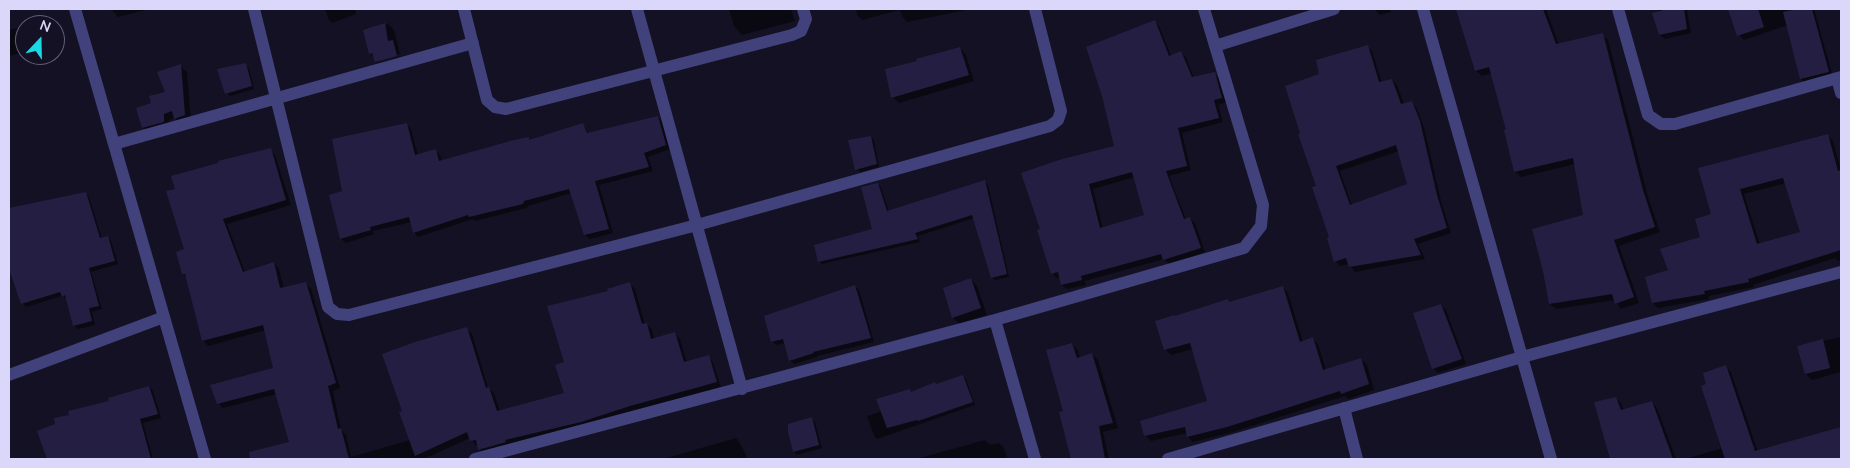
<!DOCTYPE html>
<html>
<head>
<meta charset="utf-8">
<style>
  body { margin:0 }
  #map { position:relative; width:1850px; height:468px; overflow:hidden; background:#131123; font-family:"Nunito Sans",sans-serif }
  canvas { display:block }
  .frame { position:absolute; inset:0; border:10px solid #dad7fa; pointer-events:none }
  .north { position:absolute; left:15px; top:15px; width:50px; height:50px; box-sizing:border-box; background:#131123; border:1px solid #636079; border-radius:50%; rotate:21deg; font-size:14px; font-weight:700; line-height:20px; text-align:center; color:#dad7fa }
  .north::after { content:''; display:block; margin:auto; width:18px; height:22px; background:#1ad9e4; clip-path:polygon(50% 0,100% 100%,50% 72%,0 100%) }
</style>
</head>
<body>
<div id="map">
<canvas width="1850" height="468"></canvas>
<div class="frame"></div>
<div class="north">N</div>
</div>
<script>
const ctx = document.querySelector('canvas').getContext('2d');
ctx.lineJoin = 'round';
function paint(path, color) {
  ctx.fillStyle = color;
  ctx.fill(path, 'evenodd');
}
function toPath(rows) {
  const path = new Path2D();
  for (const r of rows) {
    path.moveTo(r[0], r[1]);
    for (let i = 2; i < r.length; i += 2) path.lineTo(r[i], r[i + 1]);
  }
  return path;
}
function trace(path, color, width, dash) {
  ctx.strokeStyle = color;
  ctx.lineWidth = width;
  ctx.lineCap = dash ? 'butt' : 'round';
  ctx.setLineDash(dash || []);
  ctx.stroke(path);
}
paint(toPath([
  [111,9,150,9,118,17],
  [325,9,355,9,356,14,332,23,329,20],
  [729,9,791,9,795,21,742,35,734,26],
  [856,9,971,9,907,22,902,16,900,10,862,20,857,15],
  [1374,9,1390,9,1391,12,1380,15],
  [1457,9,1488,9,1489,13,1502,9,1546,9,1559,45,1602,35,1608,40,1648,197,1660,232,1619,246,1639,303,1621,309,1615,300,1556,309,1550,304,1584,216,1575,164,1521,177,1515,172,1505,131,1507,131,1492,73,1482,76,1476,71],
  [1657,9,1692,9,1687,10,1691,33,1665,39,1660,35,1653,14,1659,12],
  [1738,9,1814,9,1833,77,1806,84,1801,79,1789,30,1785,26,1744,40,1739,35,1730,11],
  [48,20,53,25,27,25],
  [1154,21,1159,26,1171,56,1181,53,1186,57,1194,78,1214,74,1219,78,1226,102,1218,105,1223,122,1182,133,1191,170,1169,176,1186,219,1190,218,1195,223,1205,252,1169,264,1164,259,1085,281,1086,285,1067,289,1062,285,1061,277,1057,278,1052,273,1039,231,1115,147],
  [1135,177,1145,216,1103,229,1093,189],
  [388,24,394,30,400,54,378,60,378,63,401,56,402,62,382,68,370,53,364,31],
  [25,26,25,52,9,56,9,30],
  [55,28,59,42,55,43],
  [1367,46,1372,51,1382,83,1392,80,1397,85,1404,104,1411,102,1416,107,1424,127,1441,201,1451,233,1418,244,1425,259,1355,272,1349,264,1340,266,1335,261,1318,187,1320,74],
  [1399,151,1408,184,1352,206,1340,171],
  [960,48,966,55,974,81,899,103,892,97],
  [246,65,249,68,254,89,230,96,227,93],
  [180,66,187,72,191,122,182,124,175,118,169,120,170,128,149,133,143,127,152,104,166,93],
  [658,117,662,121,670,149,648,157,653,171,599,185,613,233,590,239,585,235,571,193,528,206,527,208,475,221,473,219,418,237,414,232,412,222,373,231,374,234,346,243,341,239,344,192,407,125,411,129,418,155,436,151,440,155,442,162,528,138,531,141,583,124,589,134],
  [1828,136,1833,141,1841,170,1841,260,1838,261,1835,258,1753,285,1754,287,1709,296,1709,299,1658,308,1653,303,1669,271,1702,238,1712,215,1699,169],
  [1786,183,1801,232,1760,245,1744,194],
  [871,137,874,140,879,167,860,172,857,169],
  [270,150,275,155,291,205,227,224,245,272,274,263,279,269,284,289,306,284,311,289,340,388,333,391,341,430,346,435,351,457,410,440,404,411,466,329,472,334,488,388,494,393,500,411,566,394,566,363,610,292,630,284,635,289,645,325,647,324,652,330,654,339,675,333,680,339,687,363,708,357,713,362,721,388,485,454,479,449,478,445,476,446,470,438,424,459,291,459,286,444,290,443,277,394,223,408,218,403,275,368,266,330,208,346,203,340,188,279,183,274,186,249],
  [985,182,988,185,1009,277,995,280,992,277,974,218,918,236,920,242,822,264,819,261,873,229,878,184,881,187,889,212],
  [86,194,89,197,102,239,108,237,111,241,118,264,91,272,102,309,92,312,95,325,78,329,74,326,67,299,62,296,26,307,22,303,9,265,9,209],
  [971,279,977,286,987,315,960,324,953,318,945,289],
  [855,286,859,290,874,342,817,356,817,357,794,364,790,360,785,343,776,345,772,341],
  [1283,287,1288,293,1303,342,1313,339,1318,344,1326,370,1361,359,1367,365,1374,390,1348,399,1345,396,1233,432,1193,442,1188,437,1187,433,1151,441,1145,435,1209,401,1193,349,1171,355,1165,349,1228,300,1230,303],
  [1441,305,1446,310,1466,364,1438,373,1433,368],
  [1841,337,1841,372,1812,380,1806,374,1798,346],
  [1072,344,1078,350,1080,358,1092,354,1098,360,1118,428,1103,432,1109,459,1072,459,1060,412,1065,412],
  [1726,367,1731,372,1758,452,1841,429,1841,459,1685,459,1723,448,1708,385],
  [963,376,966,379,975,405,877,439,874,436,867,416,882,411,912,393],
  [149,387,153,391,161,418,143,423,153,459,61,459,57,425,70,416],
  [1616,398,1621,403,1624,410,1652,402,1657,408,1676,459,1617,459,1609,434],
  [812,419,815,422,822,448,797,455,794,452],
  [736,438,740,443,748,459,663,459],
  [985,440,990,445,999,443,1004,448,1008,459,916,459]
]), '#0007');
paint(toPath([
  [1456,9,1543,9,1556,44,1603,33,1643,190,1655,227,1614,240,1634,297,1615,304,1612,294,1549,304,1543,271,1532,229,1583,215,1573,158,1514,172,1504,130,1506,130,1489,67,1475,71],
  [1667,9,1684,9,1687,29,1659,35,1652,13],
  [1728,9,1758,9,1764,27,1737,36],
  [1797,9,1812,9,1829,72,1800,79,1783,12],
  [1155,20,1169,56,1181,51,1192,77,1215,72,1222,98,1214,100,1219,118,1178,128,1187,166,1166,171,1184,219,1190,217,1201,248,1163,260,1161,254,1081,276,1082,280,1061,285,1058,272,1051,274,1037,230,1040,229,1021,173,1059,160,1114,146,1102,96,1086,47],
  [1132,172,1144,215,1100,228,1089,184],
  [385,23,388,41,393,40,397,56,375,62,372,53,369,54,363,30],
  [1368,45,1379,82,1392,79,1401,104,1412,101,1420,121,1437,195,1447,228,1414,239,1421,255,1349,267,1346,258,1334,262,1327,238,1329,237,1312,187,1316,186,1298,134,1300,133,1285,86,1319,74,1316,60],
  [1396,145,1407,184,1350,205,1336,166],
  [960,47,969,75,891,98,885,69,917,61,916,59],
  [246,63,252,86,225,94,217,69],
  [181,64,185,115,174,119,172,111,164,114,164,122,142,128,136,108,151,103,149,96,165,92,157,72],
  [658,116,666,145,644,153,649,167,595,181,609,229,584,235,569,189,524,201,523,204,469,217,468,215,413,233,409,217,370,227,371,230,340,239,329,195,342,191,332,139,407,123,415,155,436,149,439,161,514,140,529,137,529,140,583,123,587,133],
  [1828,134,1838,171,1841,170,1841,250,1748,279,1749,282,1704,291,1705,294,1652,303,1645,277,1668,270,1660,249,1700,237,1695,219,1711,214,1698,168],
  [1783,178,1800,232,1757,244,1740,189],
  [871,136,877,164,855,170,848,140],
  [271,148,286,200,223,219,243,272,274,262,280,288,306,282,336,383,328,386,338,429,341,428,349,459,250,459,249,452,289,442,274,389,217,404,210,385,273,368,263,325,202,341,185,274,182,274,176,252,184,249,166,191,175,189,171,176,218,163,218,161],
  [985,180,1007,274,991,278,972,215,915,233,918,239,818,262,814,245,872,229,861,187,878,183,887,211],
  [86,192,100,238,108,236,115,261,89,268,99,306,89,308,92,321,73,326,65,295,62,297,60,292,21,304,9,269,9,208],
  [971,278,981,308,952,318,943,288],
  [630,282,642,324,647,323,651,339,675,332,684,362,709,355,717,382,630,406,581,422,505,440,506,442,478,450,476,440,470,441,467,432,415,456,399,412,402,411,382,354,415,342,467,327,486,388,489,387,497,411,564,393,555,365,564,362,547,306,608,291,607,289],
  [855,285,871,338,813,352,814,353,789,361,783,339,771,342,764,316],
  [1283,286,1300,342,1313,337,1323,370,1361,358,1369,384,1341,394,1340,391,1227,427,1187,437,1185,427,1144,436,1140,421,1207,401,1190,343,1164,350,1155,321,1175,315,1175,316,1228,299,1229,302],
  [1441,304,1462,359,1432,369,1413,313],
  [1823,339,1830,368,1805,374,1797,346],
  [1072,343,1077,358,1092,353,1113,423,1099,426,1105,459,1071,459,1059,412,1063,411,1046,350],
  [1726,365,1755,451,1841,427,1841,459,1725,459,1701,386,1706,384,1703,373],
  [963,375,973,402,918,421,917,420,887,428,876,399,910,389,911,392,935,382,936,384],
  [149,386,158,414,140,419,151,459,47,459,37,431,55,424,54,418,69,415,68,411,109,401,108,398],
  [1616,397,1621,410,1652,401,1673,459,1610,459,1594,402],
  [812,417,819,445,793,452,788,432,788,424]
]), '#241f42');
trace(toPath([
  [75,9,205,459],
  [254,9,328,307,337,314,349,315,697,225,1050,126,1058,120,1061,111,1035,9],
  [464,9,487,100,495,107,506,109,792,35,801,31,806,19,803,9],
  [637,9,742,389],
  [1423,9,1551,459],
  [1618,9,1648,115,1661,124,1675,124,1841,77],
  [1215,46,1334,9],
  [1837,78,1841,93],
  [114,144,473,43],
  [995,320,1035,459],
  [9,375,164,317],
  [1344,408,1357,459],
  [475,459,995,320,1244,248,1261,226,1263,205,1204,9],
  [1168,459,1522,357,1841,272]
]), '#41427c', 12);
</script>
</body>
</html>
